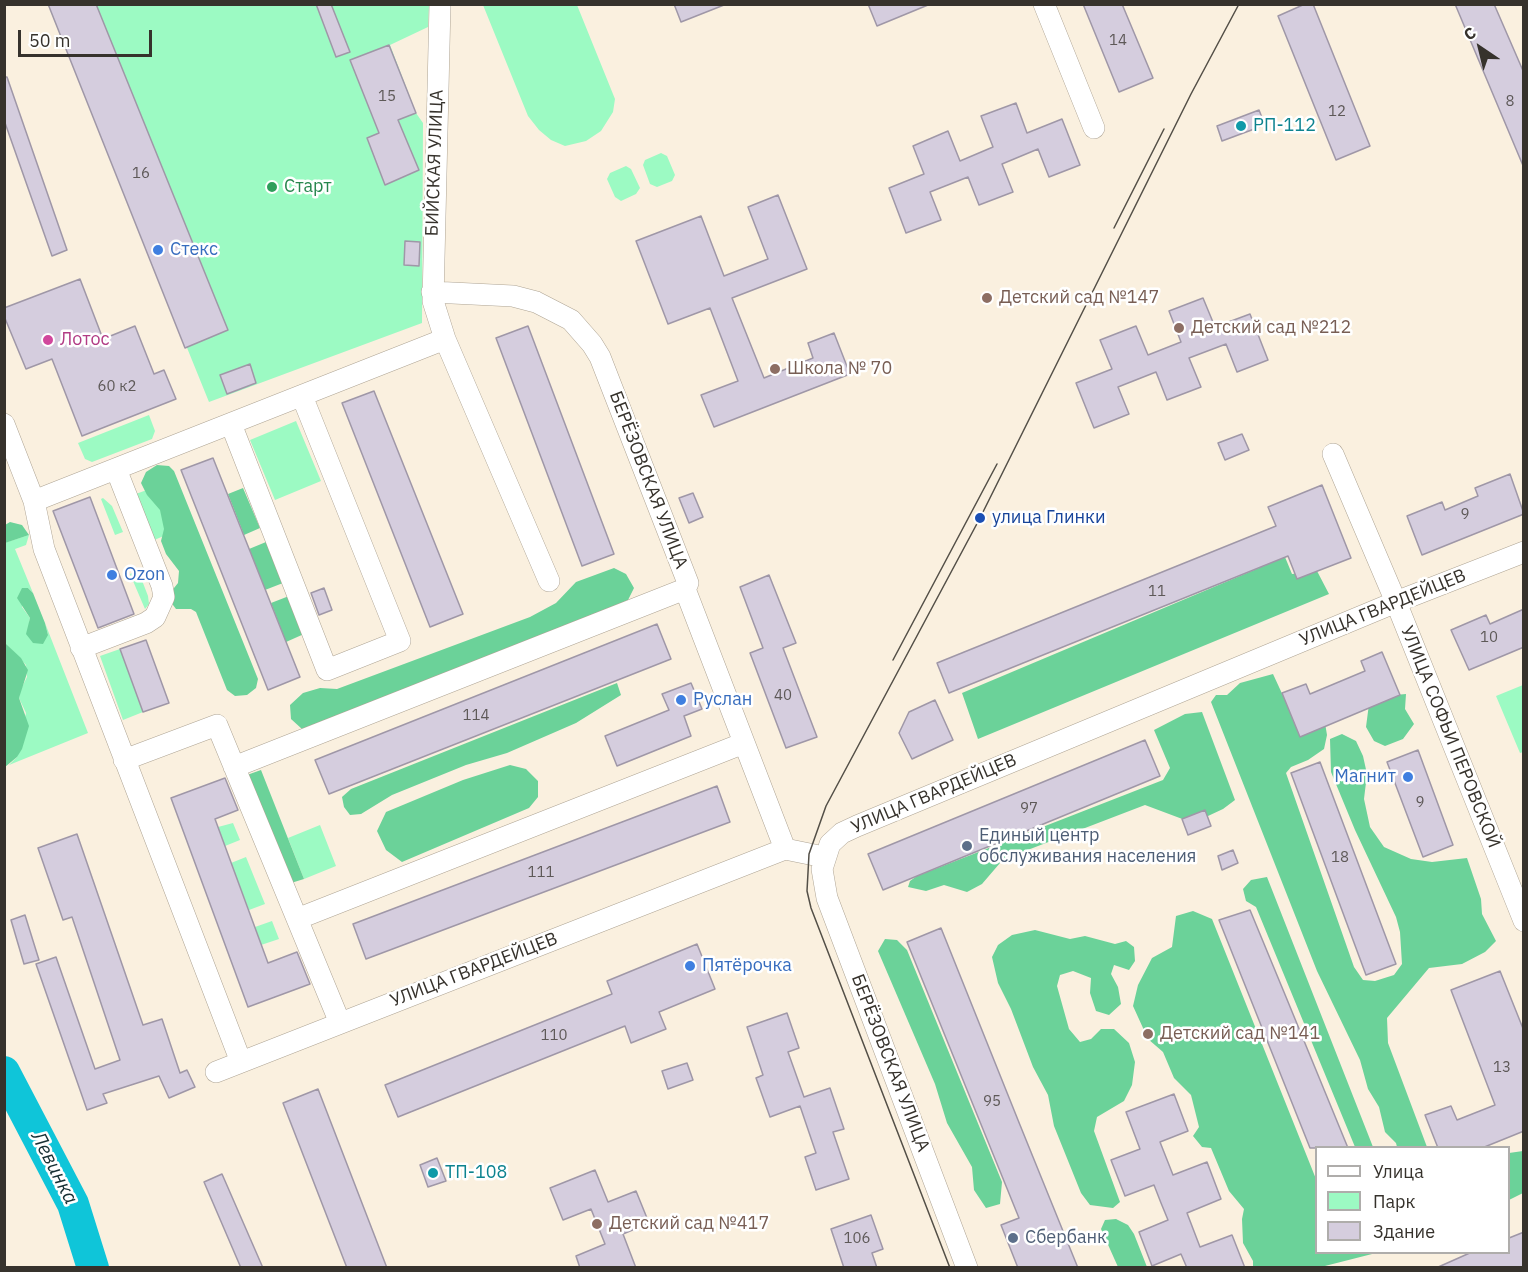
<!DOCTYPE html>
<html>
<head>
<meta charset="utf-8">
<style>
  body { margin:0 }
  #map { position:relative; width:1528px; height:1272px; overflow:hidden; background:#faf0df; font-family:"IBM Plex Sans",sans-serif }
  canvas { display:block }
  .frame { position:absolute; inset:0; border:6px solid #36322c; pointer-events:none }
  .legend { position:absolute; left:1315px; top:1146px; width:195px; height:108px; box-sizing:border-box; background:#fff; border:2px solid #afadab; margin:0; padding:8px 10px; list-style:none; font-size:18px; color:#36322c }
  .legend li { display:flex; align-items:center; gap:12px; height:30px }
  .legend b { width:30px; border:2px solid #afadab }
  .north { position:absolute; left:1450px; top:18px; width:60px; height:60px; -webkit-text-stroke:4px #fff; paint-order:stroke; rotate:325deg; font-size:16px; font-weight:700; line-height:24px; text-align:center; color:#36322c }
  .north::after { content:''; display:block; margin:auto; width:21px; height:27px; background:#36322c; clip-path:polygon(50% 0,100% 100%,50% 72%,0 100%) }
  .scale { position:absolute; left:18px; top:30px; width:134px; height:27px; box-sizing:border-box; border:3px solid #36322c; border-top:0; padding-left:8px; font-size:18px; line-height:21px; white-space:nowrap; color:#36322c; -webkit-text-stroke:4px #fff; paint-order:stroke }
</style>
</head>
<body>
<div id="map">
<canvas width="1528" height="1272"></canvas>
<div class="frame"></div>
<ul class="legend">
<li><b style="height:8px;background:#fff"></b>Улица</li>
<li><b style="height:16px;background:#9cfac3"></b>Парк</li>
<li><b style="height:16px;background:#d5cdde"></b>Здание</li>
</ul>
<div class="north">С</div>
<div class="scale">50 m</div>
</div>
<script>
const ctx = document.querySelector('canvas').getContext('2d');
ctx.lineJoin = 'round';
function paint(path, color) {
  ctx.fillStyle = color;
  ctx.fill(path, 'evenodd');
}
function toPath(rows) {
  const path = new Path2D();
  for (const r of rows) {
    path.moveTo(r[0], r[1]);
    for (let i = 2; i < r.length; i += 2) path.lineTo(r[i], r[i + 1]);
  }
  return path;
}
function trace(path, color, width, dash) {
  ctx.strokeStyle = color;
  ctx.lineWidth = width;
  ctx.lineCap = dash ? 'butt' : 'round';
  ctx.setLineDash(dash || []);
  ctx.stroke(path);
}
function label(font, color, halo, rows, align = 'center') {
  ctx.font = font + ' "IBM Plex Sans",sans-serif';
  ctx.lineWidth = 5;
  ctx.setLineDash([]);
  ctx.textBaseline = 'middle';
  ctx.strokeStyle = halo;
  ctx.fillStyle = color;
  for (const [text, x, y, turn = 0] of rows) {
    ctx.save();
    ctx.translate(x, y);
    ctx.rotate((+turn || 0) * Math.PI / 180);
    ctx.textAlign = isNaN(turn) ? turn : align;
    if (halo) ctx.strokeText(text, 0, 0);
    ctx.fillText(text, 0, 0);
    ctx.restore();
  }
}
paint(toPath([
  [48,5,429,5,428,27,390,45,416,113,423,123,422,323,209,402],
  [483,5,577,5,615,99,613,112,601,131,586,141,565,146,551,140,539,130,528,116],
  [661,153,667,156,675,175,672,181,657,187,650,184,643,165,645,160],
  [626,166,631,169,640,188,636,194,621,201,615,197,607,179,610,173],
  [149,415,155,431,152,439,92,462,85,459,78,443],
  [296,421,321,481,275,500,250,440],
  [155,487,173,532,152,541,133,495],
  [103,498,112,506,123,532,115,535,101,499],
  [29,535,26,545,15,549,33,593,28,588,22,607,30,618,29,624,48,635,45,623,88,733,9,765,17,757,26,713,19,698,20,691,27,677,26,665,5,643,4,543],
  [138,570,148,596,149,604,145,609,130,574],
  [120,649,143,712,123,720,100,656],
  [1523,685,1523,752,1520,753,1496,696],
  [233,823,240,840,225,846,218,827],
  [320,825,336,866,304,879,288,838],
  [246,857,265,904,249,910,231,863],
  [272,921,279,939,261,945,255,927]
]), '#9cfac3');
paint(toPath([
  [157,465,169,466,174,471,258,679,256,688,247,695,235,696,227,690,196,612,191,609,176,609,173,605,170,593,178,583,179,571,166,554,161,541,164,529,160,510,147,495,141,483,146,472],
  [243,488,260,528,244,535,228,494],
  [10,522,22,525,29,535,5,543,5,525],
  [266,542,283,583,265,590,249,549],
  [1285,557,1292,574,1317,571,1329,594,978,739,962,693],
  [614,568,626,574,634,588,628,600,610,609,302,729,291,719,290,705,303,693,320,688,337,689,530,617,556,603,576,582],
  [22,588,28,588,33,593,45,623,48,635,43,644,33,643,26,634,30,618,17,598],
  [289,596,304,634,286,642,271,603],
  [5,643,21,658,28,670,19,698,29,726,22,749,17,757,5,767],
  [1273,674,1297,726,1325,723,1327,735,1324,749,1308,760,1291,767,1286,773,1354,967,1363,980,1375,981,1394,975,1402,964,1400,932,1396,917,1355,830,1331,772,1330,739,1342,734,1356,741,1363,756,1367,774,1364,799,1370,827,1384,847,1411,859,1432,862,1467,858,1481,899,1482,914,1496,941,1485,952,1462,964,1429,968,1387,1018,1388,1043,1427,1147,1397,1147,1396,1143,1385,1132,1379,1107,1368,1089,1360,1060,1317,971,1211,702,1216,695,1227,695,1240,683],
  [617,683,621,695,576,723,507,753,466,765,392,795,361,814,350,815,344,807,342,797,351,789],
  [1406,694,1405,709,1414,724,1403,739,1385,746,1374,741,1366,727,1369,704,1384,696],
  [1202,712,1235,800,1223,809,1193,823,1145,805,1025,851,1000,863,982,884,967,892,944,885,926,891,908,887,910,881,917,876,1163,780,1170,768,1154,730,1185,714],
  [510,765,526,769,538,781,538,797,529,808,402,862,386,850,377,831,386,812,463,780],
  [261,770,304,879,291,883,247,775],
  [1267,877,1373,1147,1355,1147,1256,907,1246,901,1243,889,1251,880],
  [1193,911,1212,919,1316,1179,1316,1252,1376,1253,1321,1267,1253,1267,1253,1261,1243,1243,1242,1219,1244,1209,1229,1191,1211,1148,1202,1147,1193,1136,1199,1127,1191,1095,1174,1078,1163,1052,1148,1039,1133,1006,1138,985,1152,958,1172,947,1176,916],
  [1035,930,1070,939,1085,936,1115,944,1126,941,1134,947,1135,961,1129,970,1114,965,1111,974,1118,987,1121,1004,1109,1015,1096,1011,1090,993,1091,978,1073,971,1060,975,1057,986,1069,1029,1080,1042,1091,1039,1101,1029,1114,1029,1129,1043,1135,1062,1132,1085,1124,1101,1097,1117,1094,1131,1120,1202,1113,1208,1090,1205,1081,1193,1054,1126,1048,1095,1033,1067,1011,1009,998,983,992,957,998,945,1012,935],
  [885,939,897,940,907,950,1002,1182,1000,1204,986,1208,974,1190,972,1167,947,1123,935,1084,878,951],
  [1523,1151,1523,1193,1509,1200,1509,1153],
  [1116,1219,1128,1225,1134,1234,1147,1267,1118,1267,1101,1229,1105,1220]
]), '#6bd299');
trace(toPath([
  [4,1072,73,1204,93,1268]
]), '#0fc5d9', 32);
const building = toPath([
  [48,4,96,4,228,330,185,348,48,4],
  [316,4,331,4,350,52,336,57,316,4],
  [674,4,724,4,724,5,681,22,674,4],
  [868,4,928,4,928,5,877,26,868,4],
  [1083,4,1122,4,1153,78,1119,92,1083,4],
  [1305,4,1313,4,1370,146,1336,160,1278,16,1305,4],
  [1455,4,1494,4,1524,73,1524,168,1455,4],
  [389,45,416,113,398,120,419,170,385,185,367,138,379,133,350,60,389,45],
  [4,77,7,77,67,250,52,256,4,120,4,77],
  [1016,103,1027,133,1062,119,1080,165,1049,177,1038,149,1002,164,1013,192,979,205,968,177,930,192,941,220,906,233,889,188,924,174,913,146,948,131,960,161,993,147,981,116,1016,103],
  [1259,110,1265,125,1222,141,1217,126,1259,110],
  [778,195,807,269,732,298,764,378,813,358,808,343,834,333,850,374,714,427,701,395,738,381,710,308,668,324,636,241,701,216,724,276,768,259,748,207,778,195],
  [405,241,420,242,419,266,404,265,405,241],
  [80,279,103,339,135,326,154,374,164,370,176,399,82,436,52,359,26,369,4,316,4,308,80,279],
  [1203,298,1215,327,1250,314,1268,360,1237,372,1226,344,1189,358,1201,387,1167,400,1156,372,1118,387,1129,414,1094,428,1076,383,1112,369,1100,340,1136,326,1148,355,1181,342,1169,311,1203,298],
  [528,326,614,554,582,566,496,338,528,326],
  [250,364,256,383,227,394,220,375,250,364],
  [374,391,463,614,430,627,342,403,374,391],
  [1242,434,1249,450,1225,460,1218,443,1242,434],
  [213,458,300,677,268,690,181,470,213,458],
  [1510,474,1524,514,1422,555,1407,516,1442,502,1445,510,1478,496,1475,488,1510,474],
  [1322,485,1351,558,1297,579,1288,556,949,693,937,663,1276,526,1268,507,1322,485],
  [693,493,703,517,689,523,679,498,693,493],
  [90,497,134,614,98,628,53,511,90,497],
  [769,575,796,643,783,648,817,737,786,748,750,653,763,648,740,587,769,575],
  [324,588,332,610,319,615,311,593,324,588],
  [1524,609,1524,647,1469,670,1451,630,1486,615,1490,624,1524,609],
  [657,624,671,659,329,794,315,760,657,624],
  [146,640,169,703,143,712,120,649,146,640],
  [1382,652,1400,695,1300,737,1282,693,1306,684,1310,694,1365,671,1361,661,1382,652],
  [691,683,702,709,684,716,691,736,617,766,605,736,669,710,662,694,691,683],
  [935,700,953,740,912,759,899,733,909,712,935,700],
  [1145,740,1160,776,883,890,868,854,1145,740],
  [1418,750,1453,845,1423,857,1387,762,1418,750],
  [1320,762,1396,964,1366,975,1291,773,1320,762],
  [225,778,238,810,215,819,268,963,297,952,310,984,248,1007,171,798,225,778],
  [717,786,730,822,366,959,353,924,717,786],
  [1205,810,1211,826,1188,835,1182,819,1205,810],
  [77,834,143,1025,162,1019,180,1073,187,1070,195,1087,169,1098,159,1076,103,1094,107,1103,87,1110,36,964,56,957,95,1069,120,1060,72,917,63,920,38,848,77,834],
  [1233,850,1238,863,1222,870,1218,856,1233,850],
  [1250,910,1286,997,1348,1148,1310,1148,1219,920,1250,910],
  [25,915,39,960,24,964,11,920,25,915],
  [941,928,1020,1125,1078,1268,1018,1268,1001,1225,1019,1218,907,942,941,928],
  [697,944,715,989,659,1012,666,1029,631,1043,625,1026,398,1117,385,1085,612,994,607,981,697,944],
  [1500,971,1524,1031,1524,1131,1482,1148,1438,1148,1425,1115,1451,1106,1457,1120,1495,1105,1451,990,1500,971],
  [787,1013,799,1048,788,1052,804,1097,830,1088,844,1129,833,1132,849,1179,816,1190,805,1157,816,1153,800,1106,770,1117,756,1078,763,1075,747,1027,787,1013],
  [687,1063,693,1080,668,1089,662,1071,687,1063],
  [318,1089,387,1268,347,1268,283,1103,318,1089],
  [1174,1094,1188,1131,1160,1142,1173,1175,1207,1162,1221,1199,1187,1213,1200,1247,1232,1235,1245,1268,1187,1268,1181,1254,1152,1266,1139,1232,1168,1220,1161,1203,1154,1185,1125,1196,1111,1160,1140,1149,1126,1112,1174,1094],
  [437,1158,446,1181,428,1187,420,1165,437,1158],
  [595,1170,608,1202,636,1191,649,1223,623,1234,636,1268,580,1268,576,1256,605,1244,591,1209,563,1220,550,1188,595,1170],
  [222,1174,263,1268,241,1268,204,1182,222,1174],
  [871,1215,883,1249,872,1253,877,1268,844,1268,831,1229,871,1215],
  [1524,1232,1524,1268,1436,1268,1472,1252,1509,1252,1509,1238,1524,1232]
]);
paint(building, '#d5cdde');
trace(building, '#9f97a7', 1.5);
const minor = toPath([
  [440,4,433,301,445,339,549,581],
  [1044,4,1094,128],
  [432,292,513,296,536,302,571,320,592,344,600,357,688,583,685,589,785,849],
  [4,424,34,501,44,549,241,1062],
  [231,424,327,670,400,641,302,396],
  [1333,454,1396,602,1524,921],
  [34,501,445,339],
  [81,648,146,623,155,617,164,597,162,586,116,469],
  [124,760,217,725,340,1023],
  [234,767,685,589],
  [297,919,744,743],
  [216,1072,785,849,824,857],
  [967,1268,827,898,822,869,830,844,842,833,857,826,1396,602,1524,552]
]);
trace(minor, '#aea494', 22);
trace(minor, '#fff', 21);
trace(toPath([
  [1114,228,1164,129],
  [893,660,997,464],
  [950,1268,811,908,807,891,809,854,826,806,980,518,1191,94,1239,4]
]), '#534f47', 1.5);
for (const [x, y, r, color] of [
  [1241,126,6,"#0f9aa8"],
  [272,187,6,"#2e9e5b"],
  [158,250,6,"#3f7fe0"],
  [987,298,6,"#8d6e63"],
  [1179,328,6,"#8d6e63"],
  [48,340,6,"#d1479c"],
  [775,369,6,"#8d6e63"],
  [980,518,6,"#1a4fb4"],
  [112,575,6,"#3f7fe0"],
  [681,700,6,"#3f7fe0"],
  [1408,777,6,"#3f7fe0"],
  [967,846,6,"#5c6f8a"],
  [690,966,6,"#3f7fe0"],
  [1148,1034,6,"#8d6e63"],
  [433,1173,6,"#0f9aa8"],
  [597,1224,6,"#8d6e63"],
  [1013,1238,6,"#5c6f8a"]
]) {
  const dot = new Path2D();
  dot.arc(x, y, r, 0, 2 * Math.PI);
  ctx.fillStyle = color;
  ctx.fill(dot);
  trace(dot, '#fff', 2);
}
label('15px', '#5e5958', null, [
  ["14",1118,41],
  ["15",387,97],
  ["8",1510,102],
  ["12",1337,112],
  ["16",141,174],
  ["60 к2",117,387],
  ["9",1465,515],
  ["11",1157,592],
  ["10",1489,638],
  ["40",783,696],
  ["114",476,716],
  ["9",1420,803],
  ["97",1029,809],
  ["18",1340,858],
  ["111",541,873],
  ["110",554,1036],
  ["13",1502,1068],
  ["95",992,1102],
  ["106",857,1239]
]);
label('18px', '#0d838f', '#fff', [
  ["РП-112",1253,126],
  ["ТП-108",445,1173]
], 'left');
label('18px', '#36322c', '#fff', [
  ["БИЙСКАЯ УЛИЦА",435,163,-88],
  ["БЕРЁЗОВСКАЯ УЛИЦА",648,480,69],
  ["УЛИЦА ГВАРДЕЙЦЕВ",1383,608,-22],
  ["УЛИЦА СОФЬИ ПЕРОВСКОЙ",1450,737,68],
  ["УЛИЦА ГВАРДЕЙЦЕВ",934,794,-23],
  ["УЛИЦА ГВАРДЕЙЦЕВ",474,970,-21],
  ["БЕРЁЗОВСКАЯ УЛИЦА",890,1063,69]
]);
label('18px', '#27864d', '#fff', [
  ["Старт",284,187]
], 'left');
label('18px', '#366cbe', '#fff', [
  ["Стекс",170,250],
  ["Ozon",124,575],
  ["Руслан",693,700],
  ["Магнит",1396,777,"right"],
  ["Пятёрочка",702,966]
], 'left');
label('18px', '#785e54', '#fff', [
  ["Детский сад №147",999,298],
  ["Детский сад №212",1191,328],
  ["Школа № 70",787,369],
  ["Детский сад №141",1160,1034],
  ["Детский сад №417",609,1224]
], 'left');
label('18px', '#b23c85', '#fff', [
  ["Лотос",60,340]
], 'left');
label('18px', '#164399', '#fff', [
  ["улица Глинки",992,518]
], 'left');
label('18px', '#4e5e75', '#fff', [
  ["Единый центр",979,836],
  ["обслуживания населения",979,857],
  ["Сбербанк",1025,1238]
], 'left');
label('italic 20px', '#162f33', '#fff', [
  ["Левинка",54,1168,63]
]);
</script>
</body>
</html>
